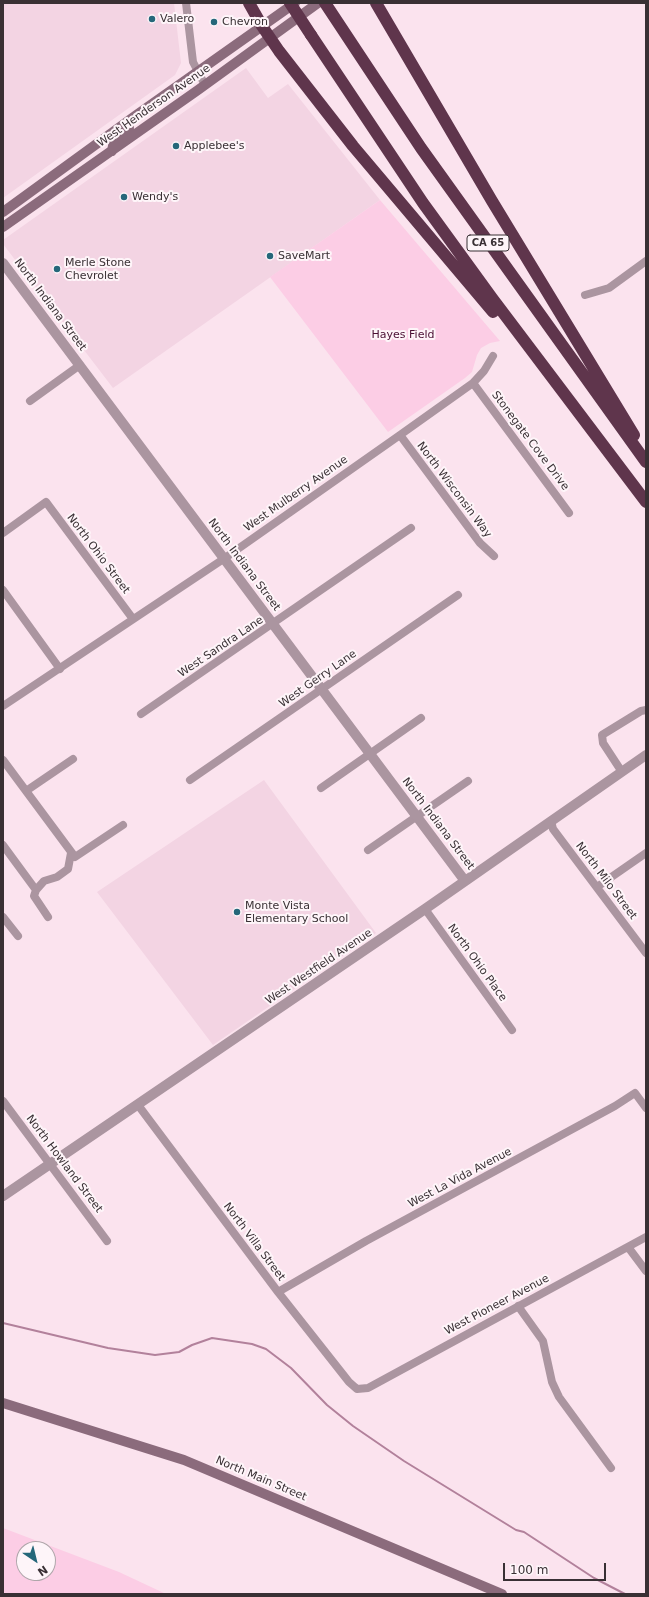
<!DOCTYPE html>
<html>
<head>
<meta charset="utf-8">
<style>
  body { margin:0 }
  #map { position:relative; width:649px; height:1597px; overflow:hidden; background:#fbe3ee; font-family:"DejaVu Sans",sans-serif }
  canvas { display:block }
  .frame { position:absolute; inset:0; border:4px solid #393034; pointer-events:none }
  .north { position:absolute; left:16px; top:1541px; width:40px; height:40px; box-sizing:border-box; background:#fef5f9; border:1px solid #afa6aa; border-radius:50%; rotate:145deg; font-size:11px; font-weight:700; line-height:16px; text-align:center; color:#393034 }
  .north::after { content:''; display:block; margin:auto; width:14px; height:18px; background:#25677a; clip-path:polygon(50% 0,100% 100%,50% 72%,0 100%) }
  .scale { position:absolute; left:503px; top:1563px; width:103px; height:18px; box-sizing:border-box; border:2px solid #393034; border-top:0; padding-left:5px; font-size:12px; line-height:14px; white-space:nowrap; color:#393034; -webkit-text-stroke:3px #fef5f9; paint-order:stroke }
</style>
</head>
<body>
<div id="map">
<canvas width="649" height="1597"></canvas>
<div class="frame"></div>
<div class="north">N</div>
<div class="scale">100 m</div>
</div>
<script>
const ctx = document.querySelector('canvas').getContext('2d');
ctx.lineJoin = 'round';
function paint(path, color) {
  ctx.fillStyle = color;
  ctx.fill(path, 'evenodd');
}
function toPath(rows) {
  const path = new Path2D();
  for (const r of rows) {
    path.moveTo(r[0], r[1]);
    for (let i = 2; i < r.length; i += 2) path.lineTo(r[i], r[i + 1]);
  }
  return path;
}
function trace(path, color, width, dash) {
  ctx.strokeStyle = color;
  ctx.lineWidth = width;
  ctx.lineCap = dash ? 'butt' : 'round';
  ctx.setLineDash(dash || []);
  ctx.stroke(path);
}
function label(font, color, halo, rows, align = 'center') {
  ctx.font = font + ' "DejaVu Sans",sans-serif';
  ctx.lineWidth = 4;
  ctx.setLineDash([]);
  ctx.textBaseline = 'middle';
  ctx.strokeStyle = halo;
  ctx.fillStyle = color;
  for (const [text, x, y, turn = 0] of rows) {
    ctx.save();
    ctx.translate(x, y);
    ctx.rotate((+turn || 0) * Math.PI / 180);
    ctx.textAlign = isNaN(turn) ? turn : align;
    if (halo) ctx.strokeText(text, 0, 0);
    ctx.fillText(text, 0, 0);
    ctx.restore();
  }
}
paint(toPath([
  [3,3,174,3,181,63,175,75,3,198],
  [246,68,268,98,288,84,380,200,113,388,3,244,3,240],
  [264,780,376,933,213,1045,97,892]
]), '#f3d4e3');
paint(toPath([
  [380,200,500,341,490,343,481,348,477,355,472,372,465,378,388,432,270,277],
  [3,1528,119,1572,166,1594,3,1594],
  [24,1549,48,1549,48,1573,24,1573]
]), '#fccde5');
trace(toPath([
  [3,1323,108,1348,155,1355,179,1352,192,1345,212,1338,252,1344,266,1349,291,1368,327,1405,353,1426,404,1461,516,1530,524,1532,594,1578,625,1594]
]), '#b2819b', 2);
trace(toPath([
  [186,3,193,62,205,85],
  [585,295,609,288,646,261],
  [473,383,569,513],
  [30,401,80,365],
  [400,435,480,543,494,556],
  [3,533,46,502,133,619],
  [3,590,60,669],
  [3,706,225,558,400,435,473,383,484,371,493,356],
  [141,714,411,528],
  [3,760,75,857,123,825],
  [622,772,603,743,602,735,641,711,646,710],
  [190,780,458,595],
  [321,788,421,718],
  [26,791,73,759],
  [551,821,553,829,646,953],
  [3,845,36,890,34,896,48,917],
  [368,850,468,781],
  [597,887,646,853],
  [36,890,44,881,57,877,68,869,71,853],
  [425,909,512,1030],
  [3,917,18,936],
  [3,1101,107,1241],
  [138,1105,278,1292,349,1382,357,1389,368,1388,646,1237],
  [628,1247,646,1271],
  [278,1292,366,1241,615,1106,635,1093,646,1108],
  [518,1306,543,1341,552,1382,559,1397,611,1468]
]), '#ab95a0', 8);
trace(toPath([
  [3,263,465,881],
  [3,1196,425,909,646,755]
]), '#ab95a0', 10);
trace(toPath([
  [112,151,114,141,129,128],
  [3,212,135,116,295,3],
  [3,227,198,90,318,3],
  [3,1403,184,1460,502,1594]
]), '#8b6b7c', 10);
trace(toPath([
  [249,3,262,26,279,51,353,146,493,312],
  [325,3,421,148,646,462],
  [376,3,492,201,634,435],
  [311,35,423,203,492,298,646,502]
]), '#5f354c', 12);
trace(toPath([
  [290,3,311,35]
]), '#5f354c', 12);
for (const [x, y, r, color] of [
  [152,19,4,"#25677a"],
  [214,22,4,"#25677a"],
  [176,146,4,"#25677a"],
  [124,197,4,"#25677a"],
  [270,256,4,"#25677a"],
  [57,269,4,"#25677a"],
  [237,912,4,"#25677a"]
]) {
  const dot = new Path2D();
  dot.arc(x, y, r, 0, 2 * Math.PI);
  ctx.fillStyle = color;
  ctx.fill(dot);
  trace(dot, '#fef5f9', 1.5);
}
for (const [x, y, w] of [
  [488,243,42]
]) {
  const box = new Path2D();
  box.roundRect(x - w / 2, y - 8, w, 16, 3);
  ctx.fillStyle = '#fef5f9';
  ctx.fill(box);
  trace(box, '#393034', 1);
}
label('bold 10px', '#393034', null, [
  ["CA 65",488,243]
]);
label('11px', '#393034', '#fef5f9', [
  ["Valero",160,19],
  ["Chevron",222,22],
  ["Applebee's",184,146],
  ["Wendy's",132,197],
  ["SaveMart",278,256],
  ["Merle Stone",65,263],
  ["Chevrolet",65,276],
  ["Monte Vista",245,906],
  ["Elementary School",245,919]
], 'left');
label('11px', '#393034', '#fef5f9', [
  ["West Henderson Avenue",154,106,-35],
  ["North Indiana Street",50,305,53],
  ["Stonegate Cove Drive",530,441,53],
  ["North Wisconsin Way",454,490,53],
  ["West Mulberry Avenue",296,494,-35],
  ["North Ohio Street",98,554,53],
  ["North Indiana Street",244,565,53],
  ["West Sandra Lane",221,647,-34],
  ["West Gerry Lane",318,679,-35],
  ["North Indiana Street",438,824,53],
  ["North Milo Street",606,881,53],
  ["North Ohio Place",477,963,54],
  ["West Westfield Avenue",319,967,-34],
  ["North Howland Street",64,1164,53],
  ["West La Vida Avenue",460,1178,-28],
  ["North Villa Street",254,1242,53],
  ["West Pioneer Avenue",497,1305,-28],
  ["North Main Street",261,1479,23]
]);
label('11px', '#4a0e33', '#fef5f9', [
  ["Hayes Field",403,335]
]);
</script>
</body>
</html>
